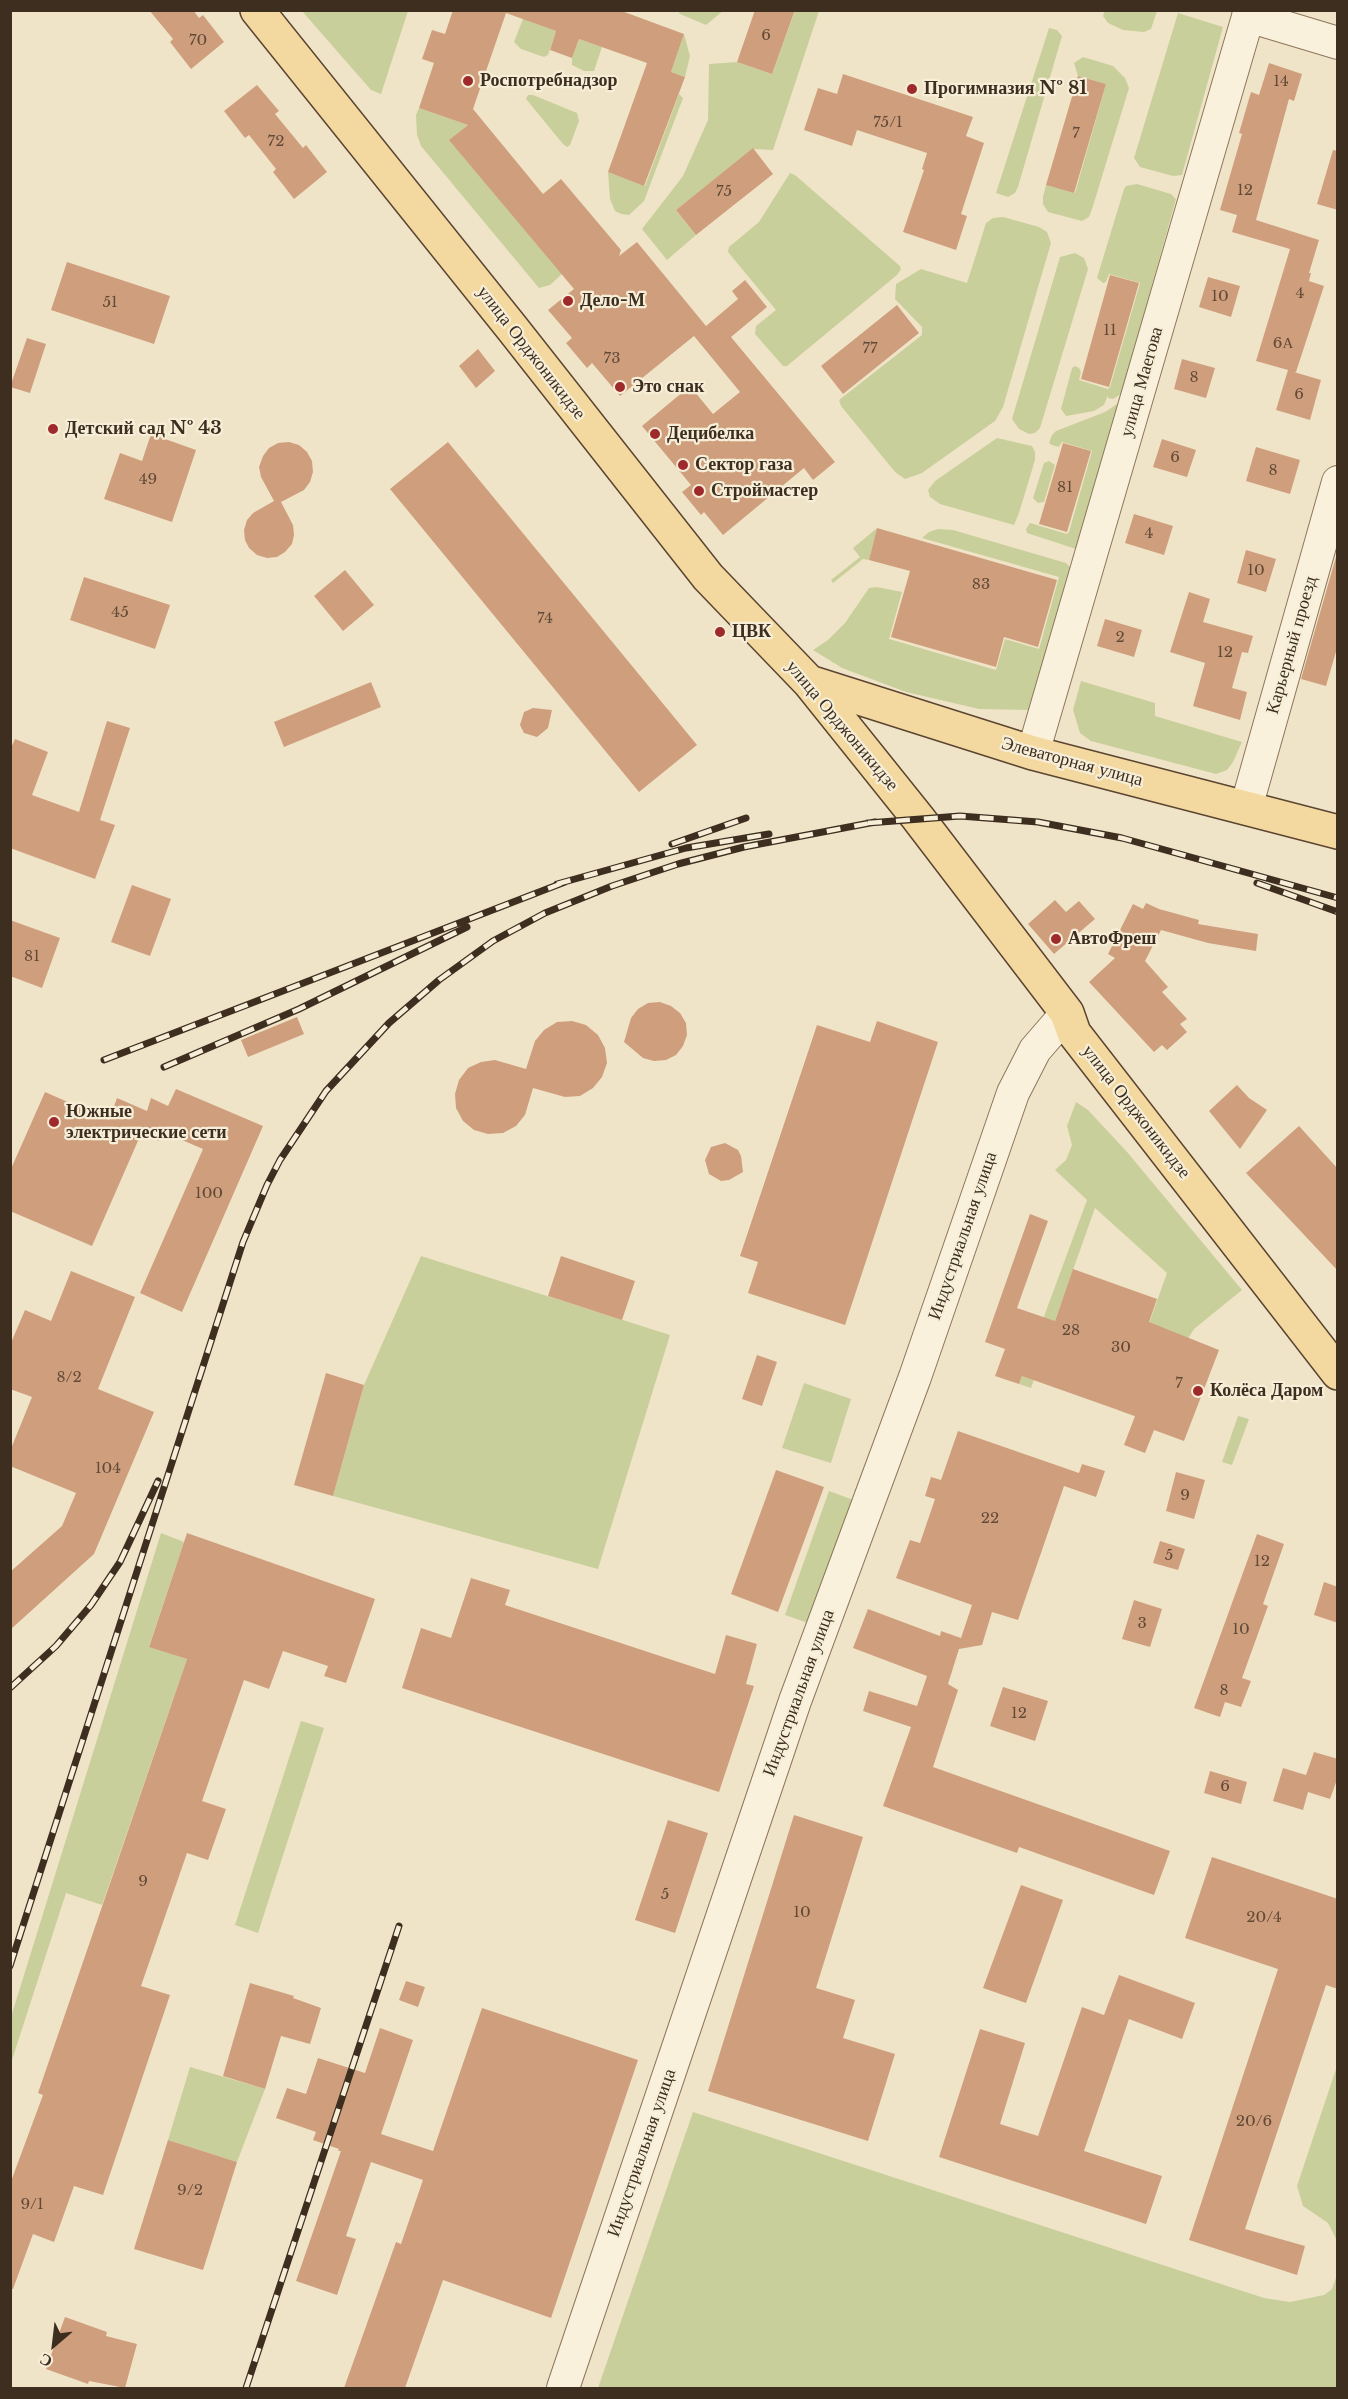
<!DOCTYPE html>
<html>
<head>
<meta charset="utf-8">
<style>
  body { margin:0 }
  #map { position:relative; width:1348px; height:2399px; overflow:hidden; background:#f0e4c8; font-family:"Libre Baskerville",serif }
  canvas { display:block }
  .frame { position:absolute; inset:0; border:12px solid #3d2e20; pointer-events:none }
  .north { position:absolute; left:24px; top:2315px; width:60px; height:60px; -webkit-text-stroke:4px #f7eed8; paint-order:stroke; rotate:208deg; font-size:16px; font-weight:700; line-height:24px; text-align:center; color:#3d2e20 }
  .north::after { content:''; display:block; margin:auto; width:21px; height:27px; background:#3d2e20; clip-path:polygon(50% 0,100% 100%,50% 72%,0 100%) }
</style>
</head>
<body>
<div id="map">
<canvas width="1348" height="2399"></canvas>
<div class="frame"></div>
<div class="north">С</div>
</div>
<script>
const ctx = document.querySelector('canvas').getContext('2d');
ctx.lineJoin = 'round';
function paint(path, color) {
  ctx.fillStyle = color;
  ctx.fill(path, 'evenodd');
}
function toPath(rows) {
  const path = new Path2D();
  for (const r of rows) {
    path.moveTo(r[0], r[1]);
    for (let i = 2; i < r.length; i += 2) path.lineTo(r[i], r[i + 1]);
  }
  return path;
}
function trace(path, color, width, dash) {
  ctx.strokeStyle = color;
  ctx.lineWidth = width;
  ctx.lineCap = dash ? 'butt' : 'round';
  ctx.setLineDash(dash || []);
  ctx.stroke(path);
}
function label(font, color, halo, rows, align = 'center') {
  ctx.font = font + ' "Libre Baskerville",serif';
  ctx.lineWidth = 4.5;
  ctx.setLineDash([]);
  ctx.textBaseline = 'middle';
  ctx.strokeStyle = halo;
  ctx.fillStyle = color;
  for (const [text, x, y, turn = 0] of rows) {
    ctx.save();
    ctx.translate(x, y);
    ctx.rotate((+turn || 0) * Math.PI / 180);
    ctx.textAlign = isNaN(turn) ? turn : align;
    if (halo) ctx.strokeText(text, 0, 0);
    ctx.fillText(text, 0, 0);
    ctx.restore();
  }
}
paint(toPath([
  [1105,10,1157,10,1157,11,1151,29,1144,32,1123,30,1108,23,1103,16],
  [302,11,408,11,381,94,371,90],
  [526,11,529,21,556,31,548,55,544,57,521,49,514,42],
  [678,11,723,11,706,25,680,14],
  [795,11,819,11,773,150,753,149,676,210,696,235,667,260,642,229,683,176,708,120,709,64,737,62,772,74],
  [1178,13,1223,27,1182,175,1173,176,1140,167,1134,158],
  [1049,28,1057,30,1062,36,1018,187,1015,193,1008,197,996,193],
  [684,34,690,56,685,77,671,72],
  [579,39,602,47,594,71,584,71,572,65,572,58],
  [1083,57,1113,66,1125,78,1129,88,1093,206,1089,217,1082,221,1048,212,1043,204,1043,197,1046,185,1075,193,1106,84,1078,76,1074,63],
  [679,94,683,98,644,201,629,215,621,214,615,211,610,199,608,172,645,186],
  [528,95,533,95,577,113,579,121,570,145,567,147,563,144,526,99],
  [419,108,468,125,450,140,562,274,550,285,539,288,421,146,417,135,416,115],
  [790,173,795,175,900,266,901,269,897,275,787,366,783,366,755,334,756,326,776,310,728,252,729,247,759,222],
  [1137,184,1171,194,1176,199,1123,389,1121,394,1113,399,1108,398,1108,395,1104,405,1094,411,1066,416,1061,409,1072,368,1075,366,1079,368,1081,372,1079,380,1108,389,1110,387,1140,283,1109,274,1106,282,1103,283,1097,278,1124,189,1126,186],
  [1003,217,1039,227,1047,232,1051,243,1003,407,995,421,922,473,905,479,895,472,841,406,839,400,922,335,922,327,895,299,896,284,921,269,967,283,986,223,993,218],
  [1075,253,1084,258,1088,269,1040,428,1035,433,1029,434,1019,429,1012,419,1060,257],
  [1120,402,1108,447,1105,449,1109,452,1081,548,1076,549,1027,533,1026,529,1030,523,1067,534,1069,532,1092,451,1062,442,1059,447,1052,445,1049,443,1052,435,1056,431,1105,412],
  [997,438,1032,446,1035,452,1035,460,1019,513,1014,525,940,504,930,497,928,490,935,481],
  [1049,461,1055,465,1044,502,1038,503,1033,498,1044,463],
  [877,528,869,560,863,559,833,583,831,580,860,557,853,548],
  [938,529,953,530,1066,563,1073,570,1030,710,979,709,906,692,842,668,813,650,828,640,845,623,869,588,877,587,902,592,889,639,996,670,1005,639,1039,649,1059,577,922,538,929,532],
  [1081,681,1155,703,1155,716,1242,742,1233,762,1227,770,1216,774,1091,741,1080,733,1073,710],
  [1076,1102,1088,1110,1128,1153,1242,1290,1194,1329,1139,1418,1118,1410,1167,1273,1095,1208,1031,1388,1019,1384,1087,1200,1055,1170,1066,1160,1072,1145,1067,1126],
  [421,1256,670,1335,598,1569,333,1496,364,1385],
  [804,1383,851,1399,831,1463,782,1448],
  [1238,1416,1249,1419,1232,1465,1222,1462],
  [829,1491,859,1502,814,1625,785,1615],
  [161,1533,184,1542,149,1646,187,1659,102,1905,66,1893,11,2063,11,2017],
  [301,1721,324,1728,258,1933,235,1925],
  [1337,2066,1337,2241,1328,2223,1303,2206,1297,2186],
  [190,2067,265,2089,237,2162,168,2140],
  [693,2112,1264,2298,1290,2302,1324,2295,1332,2289,1337,2275,1337,2388,598,2388]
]), '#c9cf9b');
paint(toPath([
  [149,10,193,10,199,18,203,15,224,42,191,69,170,42,173,39],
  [453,10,619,10,684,34,671,72,685,77,644,186,608,172,647,63,579,39,572,58,550,50,556,31,506,13,473,109,543,194,561,179,621,250,619,256,637,242,706,326,738,299,732,291,745,280,767,307,731,337,835,462,813,480,804,468,723,535,704,512,701,515,682,492,691,485,642,426,690,386,713,414,740,392,694,336,620,396,592,363,587,368,566,343,572,338,548,310,574,289,449,140,468,125,419,108,434,63,422,59,432,30,445,34],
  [755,10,795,10,772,74,737,62],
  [1269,63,1302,74,1294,101,1289,99,1256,220,1319,240,1309,273,1311,273,1309,281,1324,286,1296,372,1294,372,1321,380,1310,420,1276,410,1288,370,1256,361,1290,249,1232,232,1237,215,1220,210,1242,134,1239,133,1251,92,1259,95],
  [843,74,973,117,966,136,984,143,961,214,967,216,956,250,903,232,924,170,922,169,927,153,857,130,852,146,804,130,818,88,837,94],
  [1078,76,1106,84,1074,193,1046,185],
  [257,85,279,111,275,114,303,148,306,145,327,172,294,199,273,172,276,169,249,135,245,138,224,111],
  [753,148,773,174,696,235,676,210],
  [1333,150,1338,151,1338,210,1317,204],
  [67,262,170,296,154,344,51,310],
  [1110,275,1139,283,1109,387,1081,379],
  [1208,277,1240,286,1231,317,1199,307],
  [897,305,919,333,843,394,821,366],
  [27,338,46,344,30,393,10,387],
  [478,349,495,371,476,388,459,366],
  [1182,359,1215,368,1206,398,1174,389],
  [151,434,196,450,172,522,104,499,120,453,142,461],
  [1162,439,1196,450,1187,477,1153,467],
  [289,442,299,445,307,452,312,461,313,472,310,482,304,490,281,502,293,525,294,535,292,544,285,552,277,557,267,558,257,555,249,548,245,540,244,530,247,520,253,513,274,501,261,477,259,467,263,456,269,448,278,443],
  [448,442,697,745,639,792,390,489],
  [1063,443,1091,451,1067,532,1039,524],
  [1256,447,1300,460,1290,494,1246,481],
  [1134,514,1173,526,1164,555,1125,543],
  [877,528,1057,580,1038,647,1004,637,996,667,891,637,910,571,869,560],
  [1246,550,1276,559,1266,592,1237,583],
  [1338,550,1338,645,1326,686,1301,679],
  [345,570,374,605,343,631,314,596],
  [84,577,170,605,155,649,70,620],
  [1189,592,1210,599,1203,622,1253,636,1248,653,1242,652,1232,688,1247,692,1240,720,1193,706,1205,663,1170,652],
  [1105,619,1142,630,1134,657,1097,646],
  [371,682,381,707,284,747,274,722],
  [533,708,552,710,548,728,537,737,524,733,520,725,524,712],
  [107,721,130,728,100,820,115,825,95,879,10,848,10,750,15,739,48,752,32,795,79,812],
  [132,885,171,899,150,956,111,942],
  [1055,900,1066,912,1079,901,1095,919,1054,954,1028,924],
  [1146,903,1159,909,1199,920,1198,924,1258,934,1256,951,1208,943,1161,930,1145,961,1168,987,1162,992,1187,1019,1180,1024,1187,1032,1167,1050,1162,1045,1154,1052,1089,982,1115,958,1108,954,1133,904,1143,909],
  [10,920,60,938,42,988,10,976],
  [660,1002,671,1006,680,1013,686,1023,687,1035,683,1046,676,1055,666,1060,654,1061,643,1058,624,1042,631,1018,638,1009,648,1003],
  [297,1017,304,1034,248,1057,241,1040],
  [572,1021,586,1025,598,1035,605,1048,607,1063,602,1077,593,1088,580,1096,565,1097,533,1088,525,1115,516,1126,503,1133,488,1134,474,1130,463,1121,456,1108,455,1094,459,1080,468,1068,481,1062,495,1060,526,1069,535,1041,544,1030,557,1022],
  [877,1021,938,1042,845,1325,748,1293,758,1262,740,1256,817,1025,870,1042],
  [1237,1085,1249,1098,1267,1110,1240,1149,1209,1111],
  [176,1089,263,1126,182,1312,140,1293,203,1149,161,1131,159,1141,141,1134,92,1246,10,1211,10,1171,45,1092,109,1120,117,1098,147,1111,151,1098,168,1106],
  [1299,1126,1338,1169,1338,1271,1246,1173],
  [725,1143,738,1150,741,1156,743,1172,729,1180,721,1181,709,1174,705,1160,711,1147],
  [1030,1214,1048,1221,1017,1308,1055,1321,1073,1269,1157,1299,1149,1322,1219,1350,1184,1441,1154,1430,1145,1453,1124,1445,1135,1416,1022,1376,1019,1384,995,1376,1005,1349,985,1342],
  [561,1256,635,1281,622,1320,548,1296],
  [71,1271,135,1297,98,1389,154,1412,94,1554,10,1630,10,1572,62,1526,76,1493,10,1466,10,1451,32,1397,10,1389,10,1345,25,1310,51,1321],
  [757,1355,777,1362,762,1406,742,1399],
  [326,1373,364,1385,333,1496,294,1485],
  [958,1431,1079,1473,1082,1464,1105,1471,1096,1497,1064,1486,1018,1620,992,1612,982,1645,959,1649,948,1684,958,1690,933,1767,1170,1851,1154,1895,1019,1847,1017,1853,883,1806,911,1727,863,1711,869,1691,917,1706,927,1676,853,1648,868,1609,940,1636,941,1631,961,1638,972,1605,896,1578,910,1540,920,1543,935,1499,925,1496,931,1477,941,1480],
  [776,1470,824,1487,778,1612,731,1594],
  [1176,1472,1205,1480,1194,1519,1166,1511],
  [187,1533,375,1599,346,1683,324,1676,328,1666,283,1651,269,1689,244,1680,202,1801,226,1809,208,1860,187,1853,141,1986,170,1995,103,2195,74,2186,54,2242,33,2234,13,2289,10,2289,10,2184,43,2095,38,2093,187,1659,149,1647],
  [1257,1534,1284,1544,1263,1604,1268,1606,1242,1678,1251,1681,1241,1707,1225,1702,1220,1717,1194,1708],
  [1160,1541,1185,1549,1178,1570,1153,1563],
  [471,1578,510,1590,505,1605,715,1674,726,1635,757,1644,746,1684,754,1686,719,1792,402,1688,421,1628,451,1638],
  [1324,1582,1338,1587,1338,1623,1314,1615],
  [1134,1600,1162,1609,1150,1647,1122,1639],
  [1003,1687,1048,1701,1035,1741,990,1726],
  [1314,1752,1338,1759,1338,1777,1330,1799,1308,1792,1303,1810,1273,1801,1283,1768,1306,1775],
  [1210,1771,1247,1782,1241,1804,1204,1793],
  [794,1815,863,1837,816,1988,855,2000,843,2038,895,2054,868,2141,708,2091],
  [668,1820,708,1833,675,1933,635,1920],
  [1212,1857,1338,1899,1338,1989,1326,1985,1245,2229,1305,2246,1297,2275,1189,2240,1278,1969,1185,1938],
  [1021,1885,1063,1900,1026,2003,983,1988],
  [1119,1975,1195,2003,1182,2039,1129,2019,1084,2151,1162,2176,1146,2224,939,2157,980,2029,1025,2043,1000,2124,1038,2136,1082,2007,1104,2015],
  [406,1981,425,1987,418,2007,399,2000],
  [250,1983,294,1996,293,1998,321,2008,310,2044,281,2036,265,2089,223,2076],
  [482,2008,638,2060,551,2318,443,2280,405,2388,344,2388,396,2242,401,2244,423,2180,371,2162,346,2236,356,2239,337,2295,296,2281,341,2151,338,2151,339,2149,313,2140,316,2132,276,2118,287,2088,306,2094,318,2058,365,2073,380,2028,413,2040,381,2134,433,2151],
  [168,2140,237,2162,203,2270,134,2249],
  [65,2317,107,2332,106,2336,137,2344,125,2388,89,2381,88,2384,46,2369]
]), '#cf9f7d');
const minor = toPath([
  [1248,16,1338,43],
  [1033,753,1250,10],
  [1246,808,1338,482],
  [563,2388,795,1701,915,1377,1013,1093,1035,1050,1067,1013]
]);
const major = toPath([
  [257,10,512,328,708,577,809,682,918,818,1067,1013,1074,1033,1338,1373],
  [809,682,1033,753,1338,832]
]);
trace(minor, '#8d765c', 34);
trace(major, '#5b4430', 36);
trace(minor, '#faf1dc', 32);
trace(major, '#f3d9a0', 33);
const rail = toPath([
  [868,823,960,816,1038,822,1122,838,1338,898],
  [672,844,746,818],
  [1257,883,1338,912],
  [557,884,686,848,769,834],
  [104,1060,565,882],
  [164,1067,299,1009,467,927],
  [10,1688,56,1646,91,1605,120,1562,158,1481],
  [10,1966,243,1242,267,1185,280,1160,326,1091,389,1023,439,980,493,941,545,913,612,886,678,864,744,847,875,822],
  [246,2388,399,1926]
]);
trace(rail, '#3d2e20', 7);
trace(rail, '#f7eed8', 4.5, [14]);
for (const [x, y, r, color] of [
  [468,81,6,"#9e2a2b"],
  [912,89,6,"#9e2a2b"],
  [568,301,6,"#9e2a2b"],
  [620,387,6,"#9e2a2b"],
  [53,429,6,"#9e2a2b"],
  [655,434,6,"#9e2a2b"],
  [683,465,6,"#9e2a2b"],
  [699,491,6,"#9e2a2b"],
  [720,632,6,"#9e2a2b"],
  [1056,939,6,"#9e2a2b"],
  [54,1122,6,"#9e2a2b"],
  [1198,1391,6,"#9e2a2b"]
]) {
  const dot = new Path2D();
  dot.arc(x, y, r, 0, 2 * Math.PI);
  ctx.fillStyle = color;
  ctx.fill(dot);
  trace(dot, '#f7eed8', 2);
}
label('15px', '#624a37', null, [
  ["6",766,36],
  ["70",198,41],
  ["14",1281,82],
  ["75/1",888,123],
  ["7",1076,134],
  ["72",276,142],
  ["12",1245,191],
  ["75",724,192],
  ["4",1300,294],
  ["10",1220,297],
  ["51",110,303],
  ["11",1110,331],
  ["6А",1283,344],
  ["77",870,349],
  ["73",612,359],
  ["8",1194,378],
  ["6",1299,395],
  ["6",1175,458],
  ["8",1273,471],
  ["49",148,480],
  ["81",1065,488],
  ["4",1149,534],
  ["10",1256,571],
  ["83",981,585],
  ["45",120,613],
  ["74",545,619],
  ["2",1120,638],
  ["12",1225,653],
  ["81",32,957],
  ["100",209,1194],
  ["28",1071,1331],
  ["30",1121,1348],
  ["8/2",69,1378],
  ["7",1179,1384],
  ["104",108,1469],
  ["9",1185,1496],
  ["22",990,1519],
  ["5",1169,1556],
  ["12",1262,1562],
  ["3",1142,1624],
  ["10",1241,1630],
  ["8",1224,1691],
  ["12",1019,1714],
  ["6",1225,1787],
  ["9",143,1882],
  ["5",665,1895],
  ["10",802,1913],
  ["20/4",1264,1918],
  ["20/6",1254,2122],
  ["9/2",190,2191],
  ["9/1",32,2205]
]);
label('bold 18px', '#3d2e20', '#f7eed8', [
  ["Роспотребнадзор",480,81],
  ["Прогимназия № 81",924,89],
  ["Дело-М",580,301],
  ["Это снак",632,387],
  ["Детский сад № 43",65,429],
  ["Децибелка",667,434],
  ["Сектор газа",695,465],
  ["Строймастер",711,491],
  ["ЦВК",732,632],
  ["АвтоФреш",1068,939],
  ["Южные",66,1112],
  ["электрические сети",66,1133],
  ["Колёса Даром",1210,1391]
], 'left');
label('18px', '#3d2e20', '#f7eed8', [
  ["улица Орджоникидзе",531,353,52],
  ["улица Маегова",1142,382,-74],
  ["Карьерный проезд",1292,645,-74],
  ["улица Орджоникидзе",842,726,50],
  ["Элеваторная улица",1072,762,15],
  ["улица Орджоникидзе",1136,1112,52],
  ["Индустриальная улица",963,1236,-71],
  ["Индустриальная улица",799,1693,-70],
  ["Индустриальная улица",642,2153,-71]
]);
</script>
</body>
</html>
